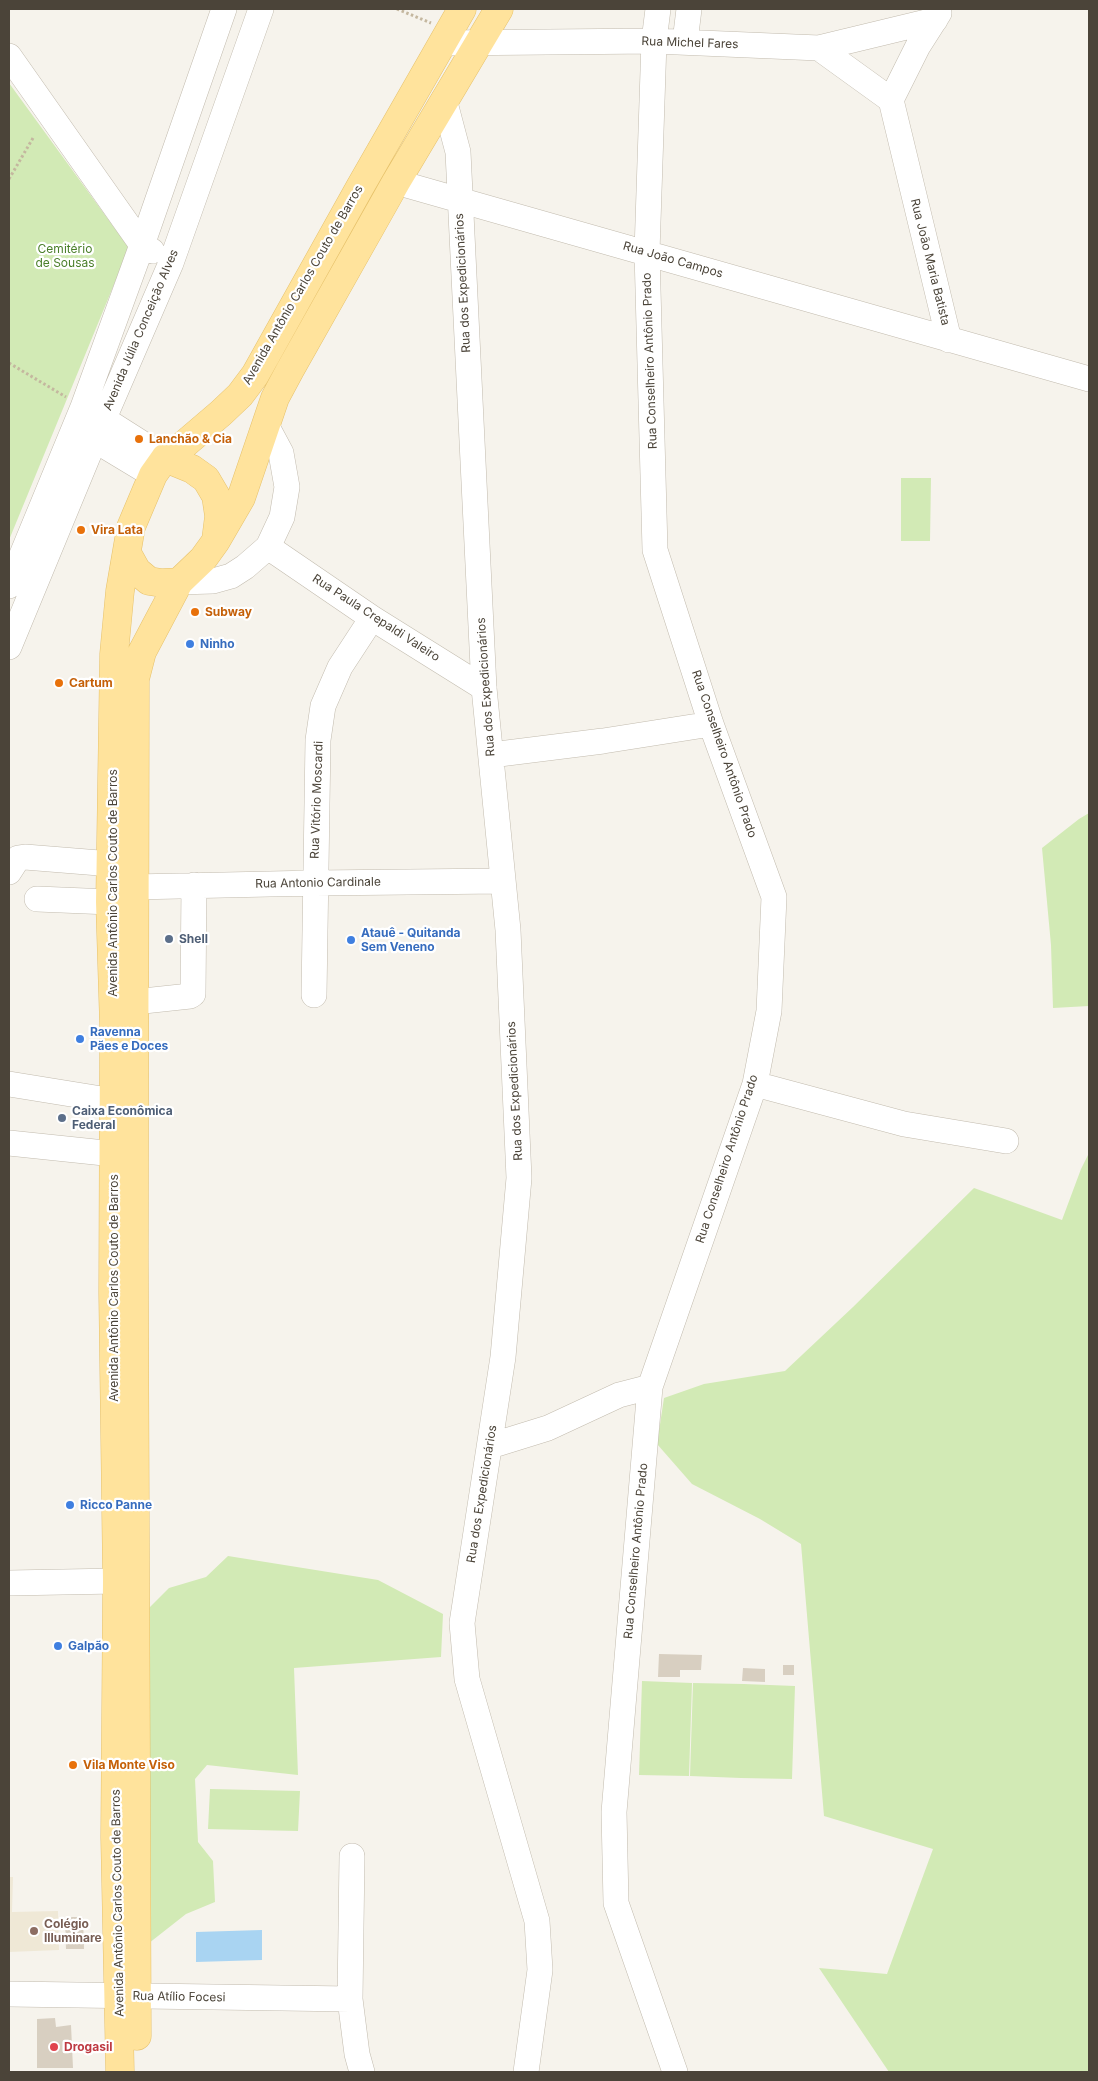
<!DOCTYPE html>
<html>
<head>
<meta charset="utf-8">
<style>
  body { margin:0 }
  #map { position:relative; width:1098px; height:2081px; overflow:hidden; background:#f6f3ec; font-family:Inter,sans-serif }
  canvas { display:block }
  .frame { position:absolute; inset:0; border:10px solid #4b4439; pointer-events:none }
</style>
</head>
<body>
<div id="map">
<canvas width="1098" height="2081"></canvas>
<div class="frame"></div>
</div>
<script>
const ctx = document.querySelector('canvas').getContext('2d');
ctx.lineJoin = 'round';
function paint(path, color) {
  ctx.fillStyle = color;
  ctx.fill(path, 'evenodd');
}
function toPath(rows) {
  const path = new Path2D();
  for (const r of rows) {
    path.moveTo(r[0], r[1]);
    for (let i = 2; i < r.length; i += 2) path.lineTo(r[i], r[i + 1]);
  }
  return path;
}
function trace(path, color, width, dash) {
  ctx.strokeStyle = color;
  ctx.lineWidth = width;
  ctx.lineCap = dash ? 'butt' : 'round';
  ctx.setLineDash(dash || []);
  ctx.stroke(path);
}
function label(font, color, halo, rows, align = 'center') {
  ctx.font = font + ' Inter,sans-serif';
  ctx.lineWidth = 4.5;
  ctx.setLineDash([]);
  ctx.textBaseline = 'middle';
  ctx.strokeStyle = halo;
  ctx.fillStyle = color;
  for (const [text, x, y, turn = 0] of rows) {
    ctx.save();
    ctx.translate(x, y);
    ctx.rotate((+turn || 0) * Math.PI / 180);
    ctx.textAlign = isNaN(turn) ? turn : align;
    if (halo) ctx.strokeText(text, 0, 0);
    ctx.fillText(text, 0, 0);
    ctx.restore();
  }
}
paint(toPath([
  [9,1877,13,1877,12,1912,58,1911,59,1950,9,1952]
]), '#efe8d6');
paint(toPath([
  [9,83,129,248,9,540],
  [901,478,931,478,930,541,901,541],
  [1089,813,1089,1006,1053,1008,1051,945,1042,848,1079,819],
  [1089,1153,1089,2072,889,2072,819,1968,887,1974,933,1849,824,1816,801,1544,760,1519,692,1484,657,1444,664,1398,704,1384,785,1371,853,1307,974,1188,1062,1220,1081,1169],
  [228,1556,378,1580,443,1614,441,1657,294,1668,298,1775,207,1765,195,1779,198,1842,213,1861,215,1902,186,1914,144,1947,147,1610,169,1588,206,1577],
  [642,1681,692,1683,689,1776,639,1775],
  [693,1683,744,1684,741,1778,690,1776],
  [744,1684,795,1686,792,1779,741,1778],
  [210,1789,300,1791,298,1831,208,1829]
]), '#d2eab5');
paint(toPath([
  [262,1930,262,1960,196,1962,196,1932]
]), '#a9d4f2');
paint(toPath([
  [659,1654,702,1655,701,1670,680,1670,680,1677,658,1677],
  [783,1665,794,1665,794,1675,783,1675],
  [743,1668,765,1669,765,1682,742,1681],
  [65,1917,83,1917,84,1949,66,1949],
  [55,2018,56,2027,71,2025,73,2068,37,2068,37,2019]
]), '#d8cfc1');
const minor = toPath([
  [658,9,654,41,647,252,655,550,711,724,774,897,769,1011,755,1084,650,1387,614,1812,616,1903,675,2072],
  [685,42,689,9],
  [442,43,654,41,819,48,935,20],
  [819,48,891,100],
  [9,56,142,245,152,251],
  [444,99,458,152,484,688,508,930,519,1178,503,1357,462,1623,467,1679,537,1921,540,1970,526,2072],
  [891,100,949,340],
  [891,100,918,46,939,13],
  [396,182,1089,379],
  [91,411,165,458],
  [80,431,153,475],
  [268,547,372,618,484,688],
  [179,582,213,581,231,576,245,567,268,547,282,517,287,487,281,453,266,425],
  [9,586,83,407,142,245,224,9],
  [9,647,95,439,171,263,261,9],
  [491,755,603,741,711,724],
  [9,872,18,858,25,857,112,864],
  [134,887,315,883,502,881],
  [37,899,110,902],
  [314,995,318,740,323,706,340,667,372,618],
  [134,1002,190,996,193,994,194,885],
  [9,1084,114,1101],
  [755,1084,904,1124,1006,1141],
  [9,1143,114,1154],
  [490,1446,548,1428,619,1395,650,1387],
  [9,1583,117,1581],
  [352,1856,350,1999,357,2054,362,2072],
  [9,1994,350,1999]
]);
const major = toPath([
  [165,458,192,469,206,479,216,496,219,516,216,540],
  [127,553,137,571,149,581,162,583,179,582],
  [137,2036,134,1257,135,679,142,652,179,582,203,559,216,541,241,498,275,398,290,370,396,182,499,9],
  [120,2072,115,1837,117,1581,113,1293,114,1027,110,902,114,654,120,591,131,527,153,475,165,458,180,448,221,413,240,395,255,375,360,187,462,9]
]);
trace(minor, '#c2bbae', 26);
trace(major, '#e6c16a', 29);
trace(toPath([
  [397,9,431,23],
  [9,179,33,138],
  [9,363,66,397]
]), '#c4b79f', 3, [2.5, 2.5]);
trace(minor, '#fff', 25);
trace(major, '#ffe39c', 28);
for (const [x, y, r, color] of [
  [139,439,5,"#e8710a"],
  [81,530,5,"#e8710a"],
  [195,612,5,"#e8710a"],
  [190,644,5,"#3f7fe0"],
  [59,683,5,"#e8710a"],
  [169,939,5,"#5c6f8a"],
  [351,940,5,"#3f7fe0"],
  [80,1039,5,"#3f7fe0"],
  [62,1118,5,"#5c6f8a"],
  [70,1505,5,"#3f7fe0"],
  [58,1646,5,"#3f7fe0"],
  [73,1765,5,"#e8710a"],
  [34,1931,5,"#8d6e63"],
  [54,2047,5,"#e0444e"]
]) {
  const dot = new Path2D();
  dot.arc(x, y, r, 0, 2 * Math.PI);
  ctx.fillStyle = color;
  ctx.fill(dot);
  trace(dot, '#fff', 2);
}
label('12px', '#4b4439', '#fff', [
  ["Rua Michel Fares",690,43,2],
  ["Rua João Campos",673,260,16],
  ["Rua João Maria Batista",930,262,76],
  ["Rua dos Expedicionários",463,283,-93],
  ["Avenida Antônio Carlos Couto de Barros",303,285,-60],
  ["Avenida Júlia Conceição Alves",141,330,-67],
  ["Rua Conselheiro Antônio Prado",650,361,-92],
  ["Rua Paula Crepaldi Valeiro",376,618,33],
  ["Rua dos Expedicionários",486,687,-94],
  ["Rua Conselheiro Antônio Prado",724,754,71],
  ["Rua Vitório Moscardi",317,800,-88],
  ["Avenida Antônio Carlos Couto de Barros",113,883,-90],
  ["Rua Antonio Cardinale",318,883,-1],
  ["Rua dos Expedicionários",515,1091,-93],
  ["Rua Conselheiro Antônio Prado",727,1159,-72],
  ["Avenida Antônio Carlos Couto de Barros",114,1288,-90],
  ["Rua dos Expedicionários",482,1494,-81],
  ["Rua Conselheiro Antônio Prado",636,1551,-85],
  ["Avenida Antônio Carlos Couto de Barros",118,1903,-91],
  ["Rua Atílio Focesi",179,1997,1]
]);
label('12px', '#4a7f2a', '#fff', [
  ["Cemitério",65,249],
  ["de Sousas",65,263]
]);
label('bold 12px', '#c56008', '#fff', [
  ["Lanchão & Cia",149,439],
  ["Vira Lata",91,530],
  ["Subway",205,612],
  ["Cartum",69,683],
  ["Vila Monte Viso",83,1765]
], 'left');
label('bold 12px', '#366cbe', '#fff', [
  ["Ninho",200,644],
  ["Atauê - Quitanda",361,933],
  ["Sem Veneno",361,947],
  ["Ravenna",90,1032],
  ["Pães e Doces",90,1046],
  ["Ricco Panne",80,1505],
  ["Galpão",68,1646]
], 'left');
label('bold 12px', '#4e5e75', '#fff', [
  ["Shell",179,939],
  ["Caixa Econômica",72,1111],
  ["Federal",72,1125]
], 'left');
label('bold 12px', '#785e54', '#fff', [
  ["Colégio",44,1924],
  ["Illuminare",44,1938]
], 'left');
label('bold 12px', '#be3a42', '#fff', [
  ["Drogasil",64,2047]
], 'left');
</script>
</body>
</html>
